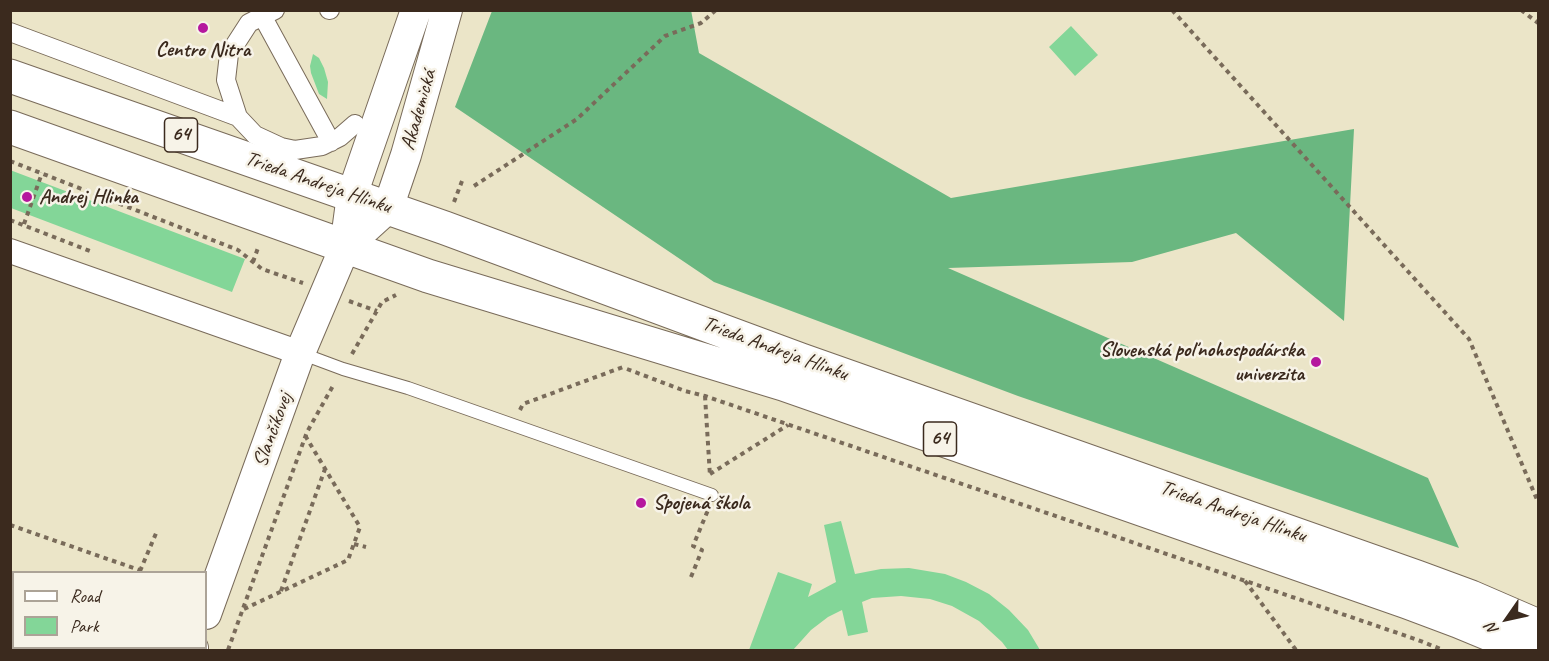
<!DOCTYPE html>
<html>
<head>
<meta charset="utf-8">
<style>
  body { margin:0 }
  #map { position:relative; width:1549px; height:661px; overflow:hidden; background:#ebe5c8; font-family:Caveat,sans-serif }
  canvas { display:block }
  .frame { position:absolute; inset:0; border:12px solid #3b2a1e; pointer-events:none }
  .legend { position:absolute; left:12px; top:571px; width:195px; height:78px; box-sizing:border-box; background:#f7f3e8; border:2px solid #aca397; margin:0; padding:8px 10px; list-style:none; font-size:18px; color:#3b2a1e }
  .legend li { display:flex; align-items:center; gap:12px; height:30px }
  .legend b { width:30px; border:2px solid #aca397 }
  .north { position:absolute; left:1477px; top:589px; width:60px; height:60px; -webkit-text-stroke:4px #f7f3e8; paint-order:stroke; rotate:236deg; font-size:16px; font-weight:700; line-height:24px; text-align:center; color:#3b2a1e }
  .north::after { content:''; display:block; margin:auto; width:21px; height:27px; background:#3b2a1e; clip-path:polygon(50% 0,100% 100%,50% 72%,0 100%) }
</style>
</head>
<body>
<div id="map">
<canvas width="1549" height="661"></canvas>
<div class="frame"></div>
<ul class="legend">
<li><b style="height:8px;background:#fff"></b>Road</li>
<li><b style="height:16px;background:#83d698"></b>Park</li>
</ul>
<div class="north">N</div>
</div>
<script>
const ctx = document.querySelector('canvas').getContext('2d');
ctx.lineJoin = 'round';
function paint(path, color) {
  ctx.fillStyle = color;
  ctx.fill(path, 'evenodd');
}
function toPath(rows) {
  const path = new Path2D();
  for (const r of rows) {
    path.moveTo(r[0], r[1]);
    for (let i = 2; i < r.length; i += 2) path.lineTo(r[i], r[i + 1]);
  }
  return path;
}
function trace(path, color, width, dash) {
  ctx.strokeStyle = color;
  ctx.lineWidth = width;
  ctx.lineCap = dash ? 'butt' : 'round';
  ctx.setLineDash(dash || []);
  ctx.stroke(path);
}
function label(font, color, halo, rows, align = 'center') {
  ctx.font = font + ' Caveat,sans-serif';
  ctx.lineWidth = 5;
  ctx.setLineDash([]);
  ctx.textBaseline = 'middle';
  ctx.strokeStyle = halo;
  ctx.fillStyle = color;
  for (const [text, x, y, turn = 0] of rows) {
    ctx.save();
    ctx.translate(x, y);
    ctx.rotate((+turn || 0) * Math.PI / 180);
    ctx.textAlign = isNaN(turn) ? turn : align;
    if (halo) ctx.strokeText(text, 0, 0);
    ctx.fillText(text, 0, 0);
    ctx.restore();
  }
}
paint(toPath([
  [1071,26,1098,55,1075,76,1049,47],
  [313,54,319,58,324,68,328,82,327,99,319,94,311,73,310,66],
  [10,170,245,259,232,292,11,208],
  [841,521,855,574,881,569,909,568,945,574,966,582,989,594,1009,610,1028,630,1040,650,1008,650,1002,642,979,621,952,606,930,599,901,596,872,598,862,602,868,632,848,636,842,610,828,617,811,630,793,650,749,650,778,572,812,584,808,597,836,582,824,525]
]), '#83d698');
paint(toPath([
  [691,10,699,53,951,198,1354,129,1344,321,1236,233,1132,262,948,268,1428,478,1459,548,1018,396,714,282,455,107,492,11]
]), '#6ab780');
const service = toPath([
  [300,353,343,369,408,388,712,495]
]);
const pedestrian = toPath([
  [259,10,331,142],
  [275,10,249,23,229,54,226,80,238,117,255,135,281,147,295,150,322,146,340,137,355,124],
  [329,10,330,10],
  [10,32,238,117]
]);
const minor = toPath([
  [10,251,300,353]
]);
const tertiary = toPath([
  [345,247,388,208,406,155,447,10],
  [206,614,300,353,345,247,352,195,416,10],
  [192,650,193,648]
]);
const primary = toPath([
  [10,76,445,228,801,360,1417,577,1471,597,1538,626],
  [10,127,428,276,783,384,1407,602,1458,621,1528,650]
]);
trace(service, '#796b5a', 14);
trace(pedestrian, '#796b5a', 20);
trace(minor, '#796b5a', 26);
trace(tertiary, '#796b5a', 32);
trace(primary, '#796b5a', 35);
trace(toPath([
  [1172,10,1469,339,1538,502],
  [1521,10,1538,23],
  [10,161,238,250,262,269,303,283],
  [474,186,577,119,665,36,701,23,716,10],
  [454,202,462,181],
  [10,220,90,251],
  [24,224,42,173],
  [253,262,259,245],
  [349,301,377,311],
  [352,354,382,302,396,295],
  [627,369,685,391,705,396,1418,640,1443,650],
  [705,396,710,476],
  [520,410,523,404,623,367],
  [710,474,788,425],
  [10,525,145,572],
  [354,544,366,547],
  [140,571,157,531],
  [691,577,702,550,693,546,708,510],
  [1245,581,1296,650],
  [281,591,325,469],
  [244,609,348,560,360,527,306,437],
  [228,650,307,432,334,384]
]), '#796b5a', 4, [4.5, 4.5]);
trace(service, '#fff', 12);
trace(pedestrian, '#fff', 18);
trace(minor, '#fff', 24);
trace(tertiary, '#fff', 30);
trace(primary, '#fff', 33);
for (const [x, y, r, color] of [
  [203,28,6,"#b5179e"],
  [27,197,6,"#b5179e"],
  [1316,362,6,"#b5179e"],
  [641,503,6,"#b5179e"]
]) {
  const dot = new Path2D();
  dot.arc(x, y, r, 0, 2 * Math.PI);
  ctx.fillStyle = color;
  ctx.fill(dot);
  trace(dot, '#f7f3e8', 2);
}
for (const [x, y, w] of [
  [181,135,33],
  [940,439,33]
]) {
  const box = new Path2D();
  box.roundRect(x - w / 2, y - 17, w, 34, 4.5);
  ctx.fillStyle = '#f7f3e8';
  ctx.fill(box);
  trace(box, '#3b2a1e', 1.5);
}
label('bold 20px', '#3b2a1e', null, [
  ["64",181,135],
  ["64",940,439]
]);
label('bold 21px', '#3b2a1e', '#f7f3e8', [
  ["Centro Nitra",203,50,"center"],
  ["Andrej Hlinka",39,197],
  ["Slovenská poľnohospodárska",1304,350,"right"],
  ["univerzita",1304,374,"right"],
  ["Spojená škola",653,503]
], 'left');
label('21px', '#3b2a1e', '#f7f3e8', [
  ["Akademická",419,110,-74],
  ["Trieda Andreja Hlinku",318,183,19],
  ["Trieda Andreja Hlinku",775,349,20],
  ["Slančíkovej",273,430,-70],
  ["Trieda Andreja Hlinku",1233,512,19]
]);
</script>
</body>
</html>
